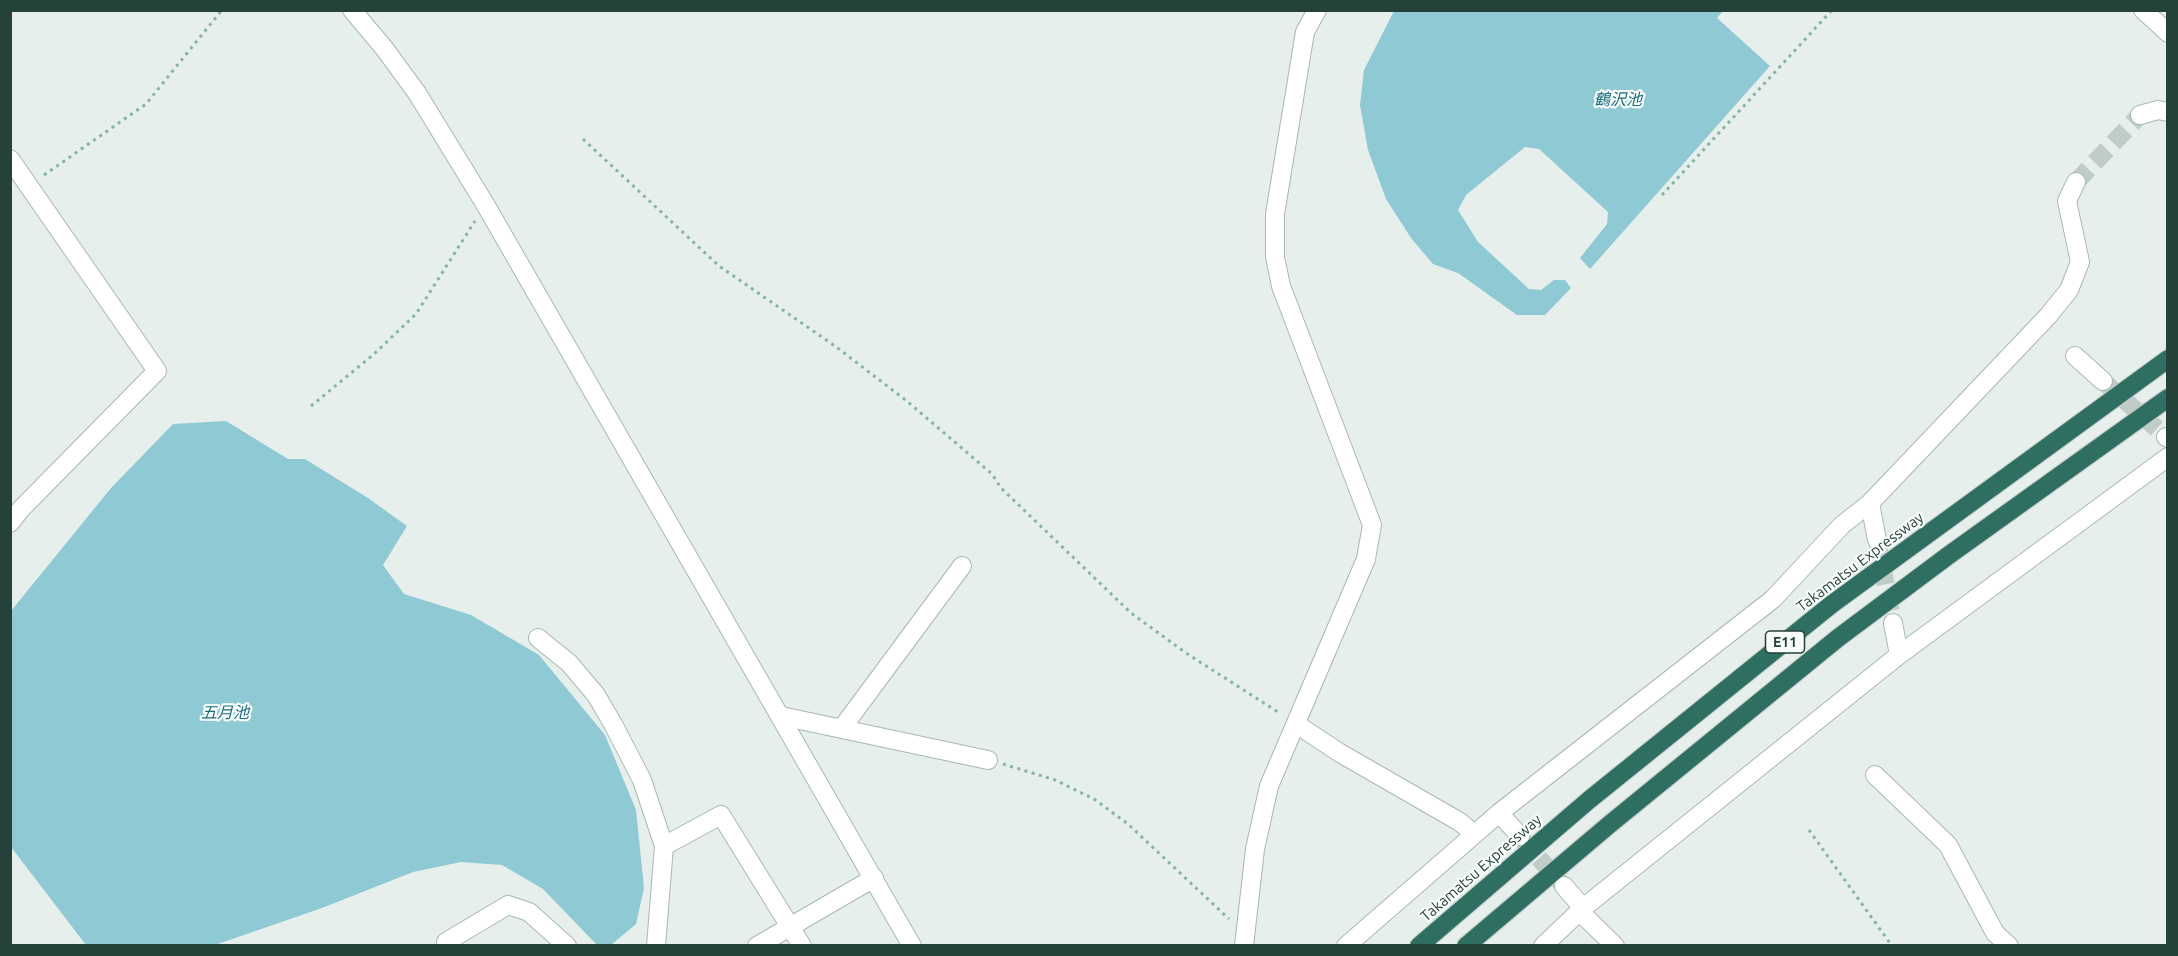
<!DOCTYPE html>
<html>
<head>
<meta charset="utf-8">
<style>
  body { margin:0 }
  #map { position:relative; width:2178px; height:956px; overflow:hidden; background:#e6efeb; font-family:Ubuntu,sans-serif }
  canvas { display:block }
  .frame { position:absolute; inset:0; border:12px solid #24423a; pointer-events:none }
</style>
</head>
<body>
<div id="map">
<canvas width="2178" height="956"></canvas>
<div class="frame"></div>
</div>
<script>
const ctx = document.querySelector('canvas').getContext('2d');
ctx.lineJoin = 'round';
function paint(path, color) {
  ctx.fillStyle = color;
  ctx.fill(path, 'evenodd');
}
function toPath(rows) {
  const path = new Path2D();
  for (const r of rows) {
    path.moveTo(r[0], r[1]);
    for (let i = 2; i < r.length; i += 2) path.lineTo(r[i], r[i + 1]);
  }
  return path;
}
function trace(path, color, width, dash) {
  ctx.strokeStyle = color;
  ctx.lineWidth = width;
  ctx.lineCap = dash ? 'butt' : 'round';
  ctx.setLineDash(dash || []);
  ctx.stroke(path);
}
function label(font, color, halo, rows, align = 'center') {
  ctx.font = font + ' Ubuntu,"Noto Sans JP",sans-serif';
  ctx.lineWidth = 4.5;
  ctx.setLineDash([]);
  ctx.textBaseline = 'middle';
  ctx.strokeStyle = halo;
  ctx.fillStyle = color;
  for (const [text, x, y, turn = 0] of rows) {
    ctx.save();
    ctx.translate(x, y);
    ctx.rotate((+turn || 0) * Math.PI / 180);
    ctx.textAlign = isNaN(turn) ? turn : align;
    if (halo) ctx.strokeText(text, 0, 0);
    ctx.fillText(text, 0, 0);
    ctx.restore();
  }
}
paint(toPath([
  [1394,11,1723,11,1717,18,1770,66,1590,269,1580,258,1607,224,1608,212,1539,149,1525,147,1466,195,1458,210,1478,242,1529,289,1541,290,1554,280,1565,280,1571,288,1545,315,1517,315,1458,273,1433,264,1411,238,1386,199,1368,150,1360,105,1364,70],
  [226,421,288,459,305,459,368,498,407,526,383,565,404,594,471,615,539,655,605,735,636,810,644,888,636,924,611,945,597,945,543,889,502,865,461,862,413,872,322,908,215,945,86,945,11,847,11,611,111,488,173,424]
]), '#8ec9d4');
trace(toPath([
  [2076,182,2140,115],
  [2103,381,2166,437],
  [1877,540,1893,623],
  [1521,838,1562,884]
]), '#bfccc8', 18, [18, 9]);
const street = toPath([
  [2143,10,2168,33],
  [2140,115,2158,110,2168,112],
  [10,159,157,371,21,509,10,523],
  [2075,356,2103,381],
  [2166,437,2168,438],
  [1870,503,1877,540],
  [1893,623,1899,655],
  [538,638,569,663,596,695,613,724,642,780,664,846,656,946],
  [781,716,988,760],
  [1296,724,1340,753,1460,822,1474,834],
  [842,728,962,566],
  [1875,775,1948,845,1995,933,2009,946],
  [1499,813,1520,836],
  [664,846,721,815,802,946],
  [1564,886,1583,908],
  [1579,911,1615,946],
  [448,946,446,942,508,905,529,912,567,946],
  [757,946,874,878],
  [1244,946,1255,849,1269,786,1366,559,1372,525,1281,286,1275,257,1275,214,1305,32,1317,10],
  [1346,946,1499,813,1773,599,1842,525,1870,503,2048,316,2069,290,2080,262,2067,201,2076,182],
  [1543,946,1583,908,1899,655,2168,457]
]);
const secondary = toPath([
  [352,10,384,48,417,93,485,204,912,946]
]);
const highway = toPath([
  [1419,946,1589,800,1832,604,2168,359],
  [1466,946,1610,824,1838,638,1949,555,2168,398]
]);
trace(street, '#a8b8b2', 20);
trace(secondary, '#a4bbb3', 20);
trace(highway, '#c2cac8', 20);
trace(toPath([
  [583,139,719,266,835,346,908,402,992,474,1001,488,1131,613,1186,653,1281,714],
  [44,175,146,104,222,10],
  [1662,195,1832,10],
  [311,406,373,355,416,314,475,221],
  [1003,764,1055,780,1094,799,1128,824,1229,919],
  [1809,830,1892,946]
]), '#86b3a5', 3, [3, 4.5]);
trace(street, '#fff', 18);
trace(secondary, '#fff', 18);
trace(highway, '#2f6f62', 18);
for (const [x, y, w] of [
  [1785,642,39]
]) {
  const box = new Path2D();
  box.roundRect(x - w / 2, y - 11, w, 22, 4.5);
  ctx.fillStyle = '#f7fbf9';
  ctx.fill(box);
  trace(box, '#24423a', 1.5);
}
label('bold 14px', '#24423a', null, [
  ["E11",1785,642]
]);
label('15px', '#24423a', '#f7fbf9', [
  ["Takamatsu Expressway",1860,562,-37],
  ["Takamatsu Expressway",1481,868,-41]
]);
label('italic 16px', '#1c6f80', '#f7fbf9', [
  ["鶴沢池",1618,100],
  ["五月池",225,713]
]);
</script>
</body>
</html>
